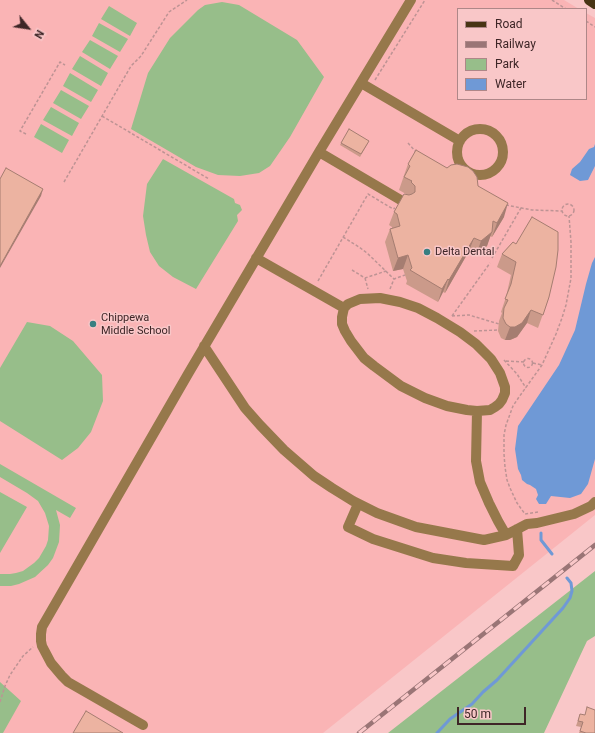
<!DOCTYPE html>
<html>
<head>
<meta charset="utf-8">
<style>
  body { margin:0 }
  #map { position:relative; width:595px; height:733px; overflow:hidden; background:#f9c7c8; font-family:Roboto,sans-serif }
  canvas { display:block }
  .legend { position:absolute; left:457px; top:8px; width:130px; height:92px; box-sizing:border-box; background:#f9c7c8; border:1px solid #ae8788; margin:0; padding:5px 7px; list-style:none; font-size:12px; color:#3e2627 }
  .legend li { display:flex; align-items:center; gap:8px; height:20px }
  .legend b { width:20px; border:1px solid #ae8788 }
  .north { position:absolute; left:8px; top:8px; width:40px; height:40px; -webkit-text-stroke:3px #f9c7c8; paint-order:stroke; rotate:120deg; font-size:11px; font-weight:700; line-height:16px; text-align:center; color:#3e2627 }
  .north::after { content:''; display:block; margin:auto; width:14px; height:18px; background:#3e2627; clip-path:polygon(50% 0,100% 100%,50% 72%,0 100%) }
  .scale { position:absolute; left:457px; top:707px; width:69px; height:18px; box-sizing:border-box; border:2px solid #3e2627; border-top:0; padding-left:5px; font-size:12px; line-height:14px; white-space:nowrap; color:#3e2627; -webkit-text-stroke:3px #f9c7c8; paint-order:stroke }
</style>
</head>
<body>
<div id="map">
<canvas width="595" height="733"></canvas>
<ul class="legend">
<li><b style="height:5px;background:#483414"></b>Road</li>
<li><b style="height:5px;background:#9a7576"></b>Railway</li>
<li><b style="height:11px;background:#97be8a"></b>Park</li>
<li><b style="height:11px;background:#6f99d6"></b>Water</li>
</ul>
<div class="north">N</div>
<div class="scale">50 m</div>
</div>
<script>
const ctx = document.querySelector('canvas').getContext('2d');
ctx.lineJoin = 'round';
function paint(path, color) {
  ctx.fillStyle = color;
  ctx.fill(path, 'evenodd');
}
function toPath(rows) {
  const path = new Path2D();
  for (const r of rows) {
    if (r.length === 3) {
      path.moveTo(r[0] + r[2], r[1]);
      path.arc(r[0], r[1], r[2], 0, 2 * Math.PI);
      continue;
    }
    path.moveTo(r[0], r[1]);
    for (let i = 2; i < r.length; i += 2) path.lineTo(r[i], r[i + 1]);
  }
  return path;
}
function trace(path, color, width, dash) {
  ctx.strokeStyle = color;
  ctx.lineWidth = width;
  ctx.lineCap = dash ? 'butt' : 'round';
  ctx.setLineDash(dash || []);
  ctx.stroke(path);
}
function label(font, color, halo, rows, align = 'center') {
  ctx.font = font + ' Roboto,sans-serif';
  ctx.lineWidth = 3;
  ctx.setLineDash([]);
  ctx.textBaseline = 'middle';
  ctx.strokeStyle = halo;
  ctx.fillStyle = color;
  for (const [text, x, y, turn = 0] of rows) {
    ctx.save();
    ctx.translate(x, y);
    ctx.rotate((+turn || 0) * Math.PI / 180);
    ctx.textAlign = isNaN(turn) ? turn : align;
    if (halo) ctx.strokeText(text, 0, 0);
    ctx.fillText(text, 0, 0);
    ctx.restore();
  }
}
paint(toPath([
  [0,0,564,0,579,9,458,9,458,99,586,99,586,13,595,18,595,515,323,733,0,733]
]), '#fab4b5');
paint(toPath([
  [222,2,239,5,297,40,324,77,290,137,270,166,259,173,240,176,218,175,196,167,131,129,148,73,170,38,198,10,205,5],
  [109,6,137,23,130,36,101,19],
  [99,23,128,39,120,52,92,36],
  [90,40,118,56,110,69,82,52],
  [80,56,108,73,101,86,72,69],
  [70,73,98,90,91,102,63,86],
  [61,90,89,106,81,119,53,103],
  [51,107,79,123,72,136,43,120],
  [41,124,69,140,62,153,34,137],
  [163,159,234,199,235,203,240,205,242,210,237,215,238,221,196,289,173,277,159,266,150,252,146,235,143,216,147,184],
  [27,322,50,326,73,341,102,375,103,401,91,432,78,448,62,460,0,421,0,368],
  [0,464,76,508,70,518,56,510,60,525,59,542,53,558,48,565,35,577,19,584,11,586,0,586,0,574,10,574,16,573,23,571,34,563,39,558,46,546,48,540,49,526,45,513,38,501,27,493,0,477],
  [0,492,27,507,0,553],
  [595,571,595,636,587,641,544,733,388,733],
  [0,682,21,701,3,733,0,733]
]), '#97be8a');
paint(toPath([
  [595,144,595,166,588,180,580,181,570,175,572,169,580,162,589,149,594,147],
  [595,257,595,459,588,484,581,494,570,498,551,496,546,504,539,504,536,499,538,495,536,489,530,485,527,484,522,480,521,475,518,469,515,449,518,426,559,365,575,330,586,284,592,263]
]), '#6f99d6');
trace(toPath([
  [541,533,541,540,552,554],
  [437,733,450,719,472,704,483,692,497,680,563,608,570,598,572,591,571,583,567,578]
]), '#6f99d6', 3);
trace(toPath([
  [552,0,566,9],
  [586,21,595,27],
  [375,80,425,0],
  [102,116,209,179],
  [26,134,20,131,60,62,65,65],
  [408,143,416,152],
  [64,182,131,66,141,56,169,12,187,0],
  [568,210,6],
  [506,205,532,210,562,211],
  [343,237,359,247,367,253,394,279],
  [492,258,521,208],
  [352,270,365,278,386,271],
  [365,278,368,289],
  [318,281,368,194,393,209,395,208],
  [390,289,394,279,405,275],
  [452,316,490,263],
  [452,316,469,315,499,324],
  [474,331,498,330],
  [528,363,4.5],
  [504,360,517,374,526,388],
  [506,361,524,362],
  [533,363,542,365],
  [538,512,525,514,517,503,510,488,507,480,505,467,504,454,504,435,506,425,513,406,519,397,542,365,556,334,562,318,566,305,571,278,571,242,569,216],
  [0,702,5,686,10,675,23,656,33,647]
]), '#bd9394', 1.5, [3, 2]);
trace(toPath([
  [361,83,460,141],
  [480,152,23],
  [319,152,404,202],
  [256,258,344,308],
  [380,298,400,302,418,308,437,318,460,332,476,344,491,359,500,373,505,387,505,393,502,400,499,404,495,407,490,410,477,411,467,410,447,406,425,398,401,386,374,366,364,358,351,341,345,331,342,324,342,317,344,308,348,304,360,299,380,298],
  [204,346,245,408,260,425,284,450,314,476,332,488,353,501,377,513,416,527,484,540,506,535,527,524,537,523,574,514,591,506,595,502],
  [477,411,476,461,480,482,489,503,498,521,506,535],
  [358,504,348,527,373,539,433,558,466,563,513,566,519,555,517,529],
  [143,725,68,682,62,676,51,663,42,646,41,641,41,634,42,627,188,374,319,152,411,0]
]), '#96784b', 10);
trace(toPath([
  [589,0,595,4]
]), '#483414', 10);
const rail = toPath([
  [359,733,595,545]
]);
trace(rail, '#9a7576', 4.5);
trace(rail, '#f9c7c8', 3, [9]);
paint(toPath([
  [341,143,368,143,360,157,340,145],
  [408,164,478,186,504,217,492,237,490,236,487,246,476,255,469,251,445,293,443,292,438,302,406,284,407,281,403,269,393,271,385,242,390,229,392,228,392,227,389,225,394,212,406,194,399,190],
  [513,242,549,297,538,328,527,323,517,337,510,340,505,340,501,338,498,331,499,321,502,313,501,312,506,297,511,275,497,267,502,254],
  [580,714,595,733,579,733,581,727,576,726]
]), '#cb9a8a');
paint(toPath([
  [43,189,41,196,0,268,0,266],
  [508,203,504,217,492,237,497,223],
  [492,232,487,246,476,255,481,241],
  [474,238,469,251,445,293,449,280],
  [408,255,403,269,393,271,398,258],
  [448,279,443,292,438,302,442,289],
  [531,310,527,323,517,337,510,340,505,340,510,327]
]), '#a57d71');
const building = toPath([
  [349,129,369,141,361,154,341,143,349,129],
  [416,150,447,168,451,165,457,164,468,167,473,171,477,177,478,186,508,203,497,223,493,221,492,232,481,241,474,238,449,280,448,279,442,289,410,270,412,268,408,255,398,258,390,229,400,226,397,214,394,212,404,194,409,195,412,194,415,192,415,186,411,182,412,181,404,177,410,166,408,164,416,150],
  [6,168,43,189,0,266,0,179,6,168],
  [532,217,558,232,558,250,556,267,549,297,543,315,531,310,522,323,515,327,510,327,506,324,503,318,504,308,508,300,505,299,511,284,516,262,502,254,513,242,516,244,532,217],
  [587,707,595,710,595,733,586,733,580,731,583,722,578,721,580,714,585,715,587,707],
  [86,711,123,733,73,733,86,711]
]);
paint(building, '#ecb3a1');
trace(building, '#a57d71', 1);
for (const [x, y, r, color] of [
  [427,252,4,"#377f81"],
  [93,324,4,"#377f81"]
]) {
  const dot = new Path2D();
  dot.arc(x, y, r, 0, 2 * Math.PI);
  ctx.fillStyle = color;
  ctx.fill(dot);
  trace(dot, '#f9c7c8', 1.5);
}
label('11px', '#3e2627', '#f9c7c8', [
  ["Delta Dental",435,252],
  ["Chippewa",101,318],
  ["Middle School",101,331]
], 'left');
</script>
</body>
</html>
